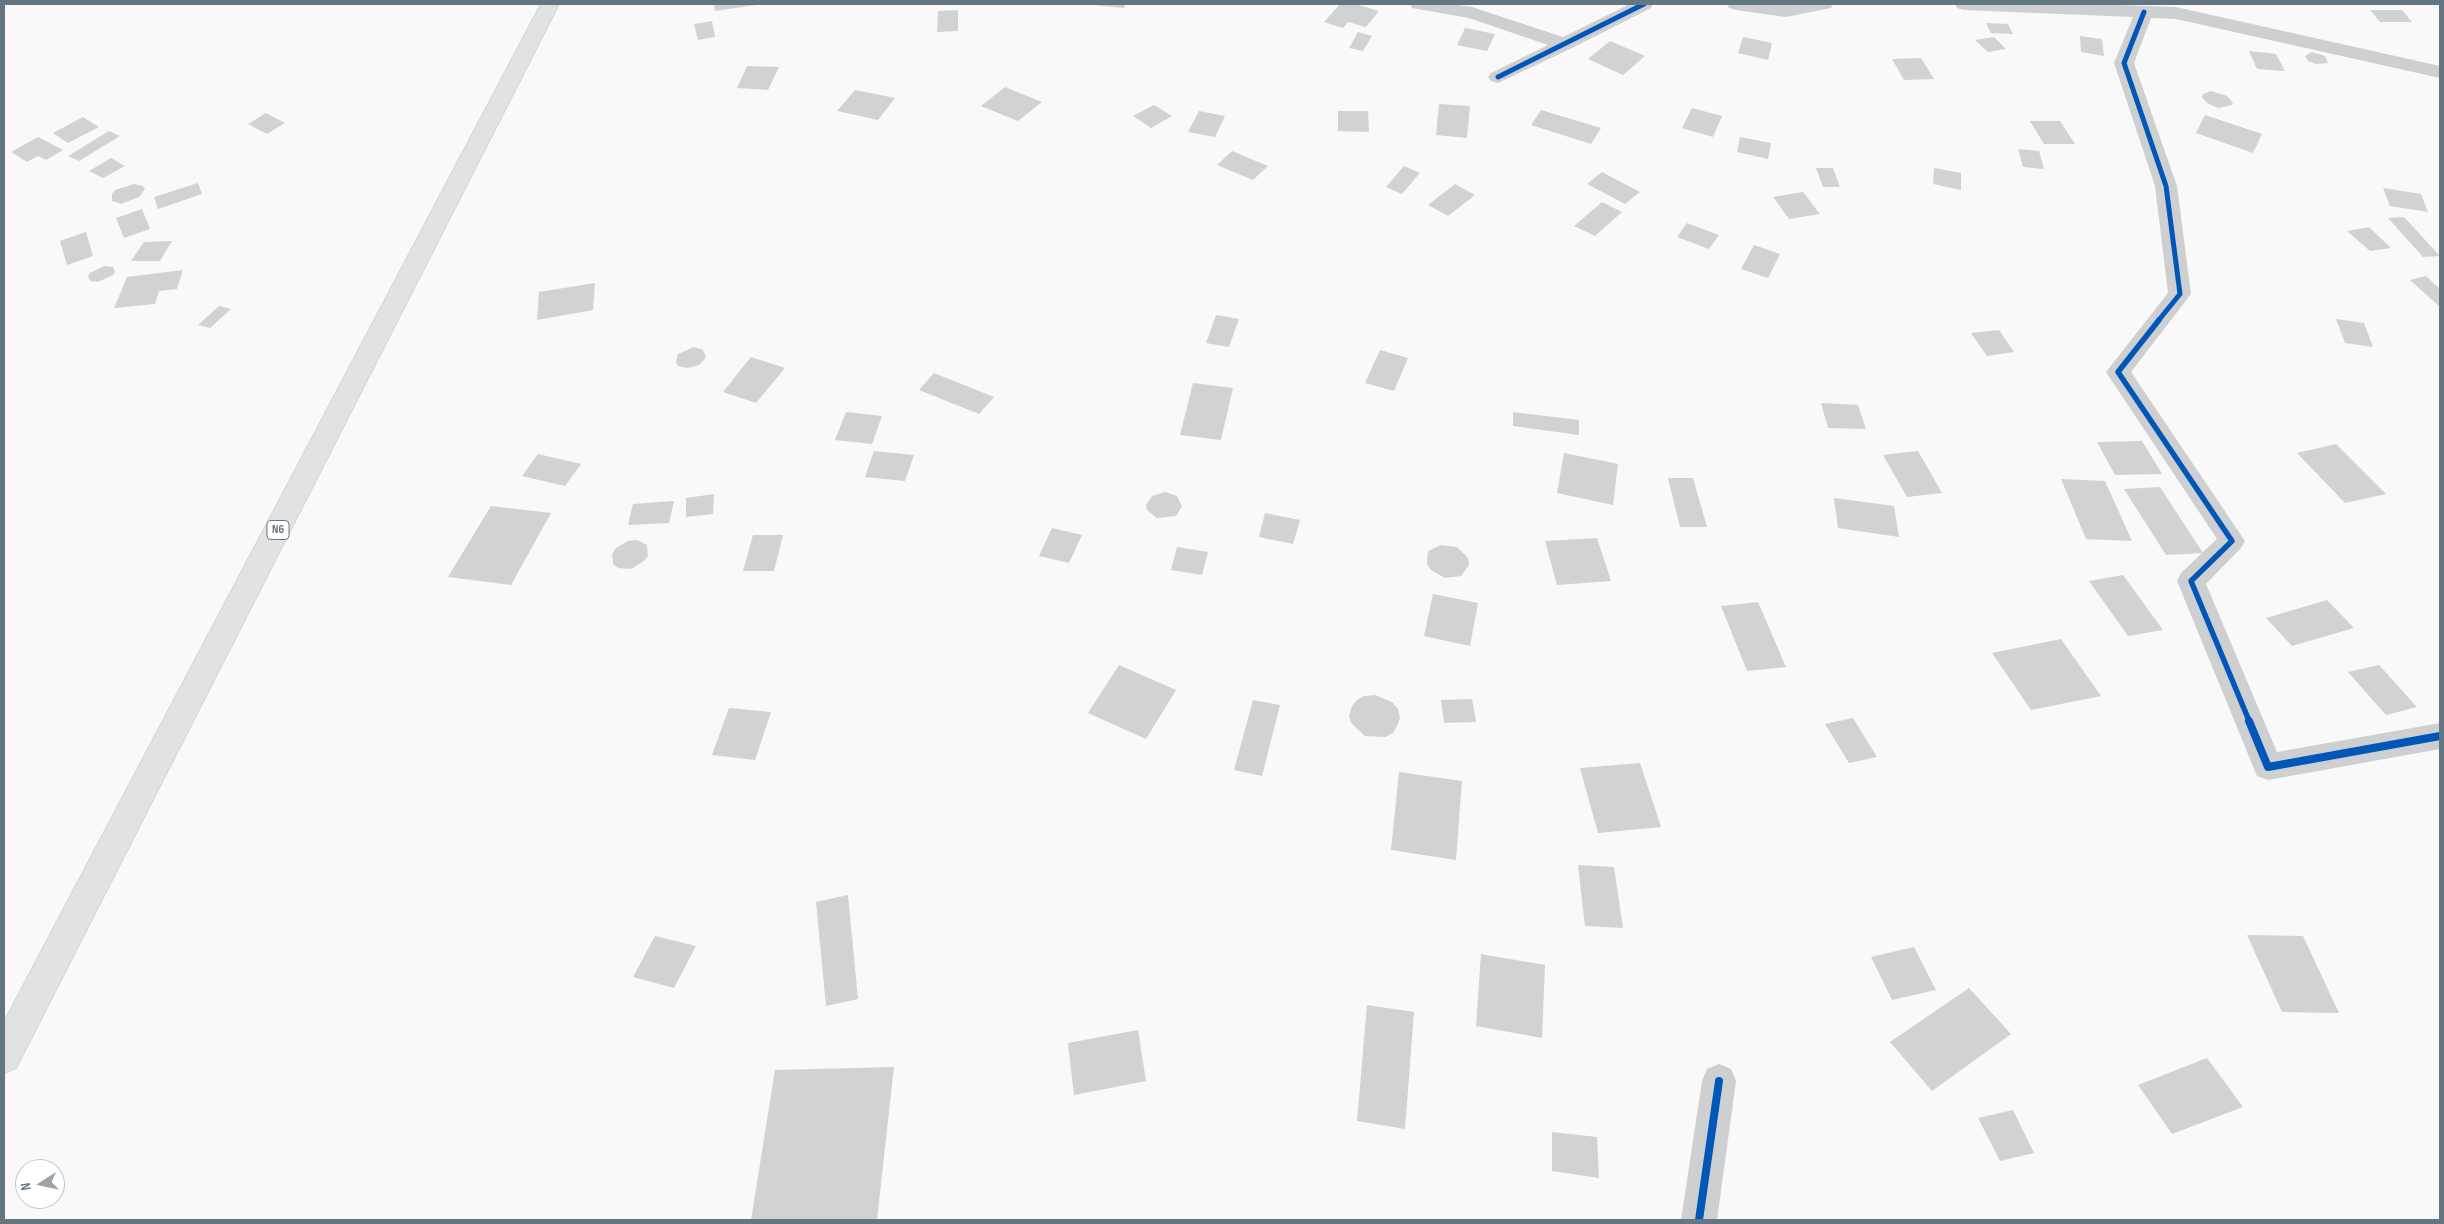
<!DOCTYPE html>
<html>
<head>
<meta charset="utf-8">
<style>
  body { margin:0 }
  #map { position:relative; width:2444px; height:1224px; overflow:hidden; background:#f9f9f9; font-family:"Sofia Sans Condensed",sans-serif }
  canvas { display:block }
  .frame { position:absolute; inset:0; border:5px solid #657683; pointer-events:none }
  .north { position:absolute; left:15px; top:1159px; width:50px; height:50px; box-sizing:border-box; background:#fff; border:1px solid #c1c8cd; border-radius:50%; rotate:260deg; font-size:14px; font-weight:700; line-height:20px; text-align:center; color:#657683 }
  .north::after { content:''; display:block; margin:auto; width:18px; height:22px; background:#99a4ac; clip-path:polygon(50% 0,100% 100%,50% 72%,0 100%) }
</style>
</head>
<body>
<div id="map">
<canvas width="2444" height="1224"></canvas>
<div class="frame"></div>
<div class="north">N</div>
</div>
<script>
const ctx = document.querySelector('canvas').getContext('2d');
ctx.lineJoin = 'round';
function paint(path, color) {
  ctx.fillStyle = color;
  ctx.fill(path, 'evenodd');
}
function toPath(rows) {
  const path = new Path2D();
  for (const r of rows) {
    path.moveTo(r[0], r[1]);
    for (let i = 2; i < r.length; i += 2) path.lineTo(r[i], r[i + 1]);
  }
  return path;
}
function trace(path, color, width, dash) {
  ctx.strokeStyle = color;
  ctx.lineWidth = width;
  ctx.lineCap = dash ? 'butt' : 'round';
  ctx.setLineDash(dash || []);
  ctx.stroke(path);
}
function label(font, color, halo, rows, align = 'center') {
  ctx.font = font + ' "Sofia Sans Condensed",sans-serif';
  ctx.lineWidth = 5;
  ctx.setLineDash([]);
  ctx.textBaseline = 'middle';
  ctx.strokeStyle = halo;
  ctx.fillStyle = color;
  for (const [text, x, y, turn = 0] of rows) {
    ctx.save();
    ctx.translate(x, y);
    ctx.rotate((+turn || 0) * Math.PI / 180);
    ctx.textAlign = isNaN(turn) ? turn : align;
    if (halo) ctx.strokeText(text, 0, 0);
    ctx.fillText(text, 0, 0);
    ctx.restore();
  }
}
paint(toPath([
  [714,4,756,4,756,5,715,11],
  [1094,4,1126,4,1124,8,1094,5],
  [1340,4,1355,4,1379,11,1366,27,1348,22,1343,28,1324,22],
  [958,10,958,31,937,32,938,11],
  [2370,10,2402,10,2412,22,2380,22],
  [712,21,715,37,698,40,694,24],
  [1986,23,2008,24,2013,34,1991,33],
  [1465,28,1495,34,1487,51,1457,45],
  [1358,32,1372,36,1363,51,1349,48],
  [2080,36,2102,39,2104,56,2081,52],
  [1743,37,1772,43,1768,60,1738,53],
  [1994,37,2006,49,1988,52,1975,40],
  [1610,41,1645,56,1623,75,1588,59],
  [2249,51,2276,54,2285,71,2257,69],
  [2312,52,2325,56,2328,63,2316,64,2308,61,2305,56],
  [1921,58,1934,79,1904,80,1892,59],
  [747,66,779,67,768,90,737,88],
  [1005,87,1042,102,1018,121,981,106],
  [855,90,895,98,878,120,837,111],
  [2211,91,2227,96,2233,103,2232,105,2218,108,2207,103,2202,97,2203,94],
  [1439,104,1470,106,1467,138,1436,135],
  [1154,105,1172,116,1151,128,1133,116],
  [1692,108,1722,116,1713,137,1682,128],
  [1541,110,1601,128,1591,144,1531,125],
  [1199,111,1225,116,1215,137,1188,132],
  [1338,111,1368,111,1369,132,1338,131],
  [266,113,285,123,267,134,248,124],
  [2205,115,2262,134,2253,153,2196,133],
  [83,117,99,127,68,143,53,133],
  [2030,121,2060,121,2075,144,2044,144],
  [109,131,120,136,79,161,68,156],
  [38,137,63,150,46,160,38,156,27,162,11,152],
  [1740,137,1771,143,1768,159,1737,152],
  [2018,149,2039,151,2044,169,2023,167],
  [1232,151,1268,166,1253,180,1217,165],
  [111,158,125,166,103,178,89,171],
  [1404,166,1420,173,1402,194,1386,187],
  [1816,168,1833,168,1840,187,1823,187],
  [1934,168,1961,173,1961,190,1933,184],
  [1602,172,1640,192,1625,204,1587,184],
  [198,183,202,194,158,209,154,197],
  [134,184,143,186,145,189,139,197,121,204,112,201,112,194,115,190],
  [1455,184,1475,195,1448,216,1428,205],
  [2383,188,2421,194,2428,212,2390,206],
  [1803,192,1820,214,1789,219,1773,197],
  [1602,202,1622,212,1595,236,1574,226],
  [142,209,150,229,124,238,116,218],
  [2404,217,2440,256,2423,257,2388,218],
  [1687,223,1719,235,1709,249,1677,237],
  [2369,227,2391,248,2370,251,2347,231],
  [86,232,93,256,67,265,60,241],
  [172,241,160,261,131,261,144,242],
  [1754,245,1780,254,1768,278,1741,269],
  [104,266,113,267,115,272,113,275,98,282,90,281,88,276,90,273],
  [183,270,177,289,159,291,155,304,114,308,127,277],
  [2426,276,2440,289,2440,307,2410,280],
  [595,283,593,310,537,320,539,292],
  [219,306,231,309,210,328,198,325],
  [1216,315,1239,319,1229,347,1206,343],
  [2336,319,2364,323,2373,347,2345,343],
  [1999,330,2014,352,1987,356,1971,333],
  [694,347,703,350,706,357,703,361,699,365,688,368,678,366,676,362,678,354],
  [1380,350,1408,358,1394,391,1365,383],
  [751,357,785,368,756,403,723,392],
  [934,373,994,397,979,414,919,390],
  [1193,383,1233,388,1221,440,1180,435],
  [1821,403,1858,405,1866,429,1828,428],
  [846,412,882,416,872,444,835,440],
  [1513,412,1579,420,1579,435,1513,426],
  [2142,441,2162,474,2115,475,2097,442],
  [2336,444,2386,494,2345,503,2297,453],
  [874,451,914,455,905,481,865,477],
  [1918,451,1942,493,1907,497,1883,455],
  [1564,453,1618,464,1613,505,1557,493],
  [538,454,581,464,565,486,522,476],
  [1668,478,1693,478,1707,527,1680,527],
  [2061,479,2105,481,2132,541,2086,539],
  [2160,487,2203,553,2166,555,2124,489],
  [1165,492,1177,496,1182,506,1176,516,1157,518,1147,510,1146,505,1152,496],
  [714,494,713,514,686,517,686,498],
  [1834,498,1894,506,1899,537,1838,528],
  [674,501,669,523,628,525,633,504],
  [491,506,551,513,511,585,448,577],
  [1265,513,1300,520,1293,544,1259,537],
  [1052,528,1082,535,1069,563,1039,556],
  [753,535,783,535,774,571,743,571],
  [1597,538,1611,581,1557,585,1545,541],
  [637,540,647,545,648,556,644,561,631,569,618,568,613,564,612,554,616,548,628,541],
  [1441,545,1457,547,1468,558,1469,565,1461,576,1445,578,1431,570,1427,564,1428,551],
  [1177,547,1208,552,1202,575,1171,570],
  [2123,575,2163,630,2128,636,2089,581],
  [1433,594,1478,603,1470,646,1424,636],
  [2327,600,2354,628,2292,646,2266,618],
  [1758,602,1786,667,1747,671,1721,606],
  [2061,639,2101,696,2031,710,1992,653],
  [1119,665,1176,690,1146,739,1088,713],
  [2379,665,2417,707,2386,715,2348,672],
  [1375,695,1392,702,1398,709,1400,718,1397,726,1393,733,1385,737,1365,736,1351,723,1349,715,1352,706,1357,700,1364,696],
  [1472,699,1476,722,1444,723,1441,700],
  [1253,700,1280,705,1262,776,1234,770],
  [729,708,771,712,755,760,712,755],
  [1853,718,1877,757,1849,763,1825,724],
  [1640,763,1661,827,1598,833,1580,768],
  [1399,772,1462,781,1456,860,1391,850],
  [1578,865,1614,867,1623,928,1585,926],
  [848,895,858,999,826,1006,816,902],
  [2247,935,2303,936,2339,1013,2282,1012],
  [655,936,696,946,674,988,633,977],
  [1914,947,1936,990,1892,1000,1871,957],
  [1481,954,1545,965,1542,1038,1476,1026],
  [1969,988,2011,1034,1932,1091,1890,1042],
  [1367,1005,1414,1012,1405,1129,1357,1121],
  [1138,1030,1146,1081,1074,1095,1068,1043],
  [2207,1058,2243,1107,2172,1134,2138,1085],
  [894,1067,877,1220,751,1220,775,1070],
  [2013,1110,2034,1153,2000,1161,1978,1118],
  [1552,1132,1597,1137,1599,1178,1552,1171]
]), '#d0d2d3');
const highway = toPath([
  [541,4,559,4,16,1068,4,1073,4,1022,541,4]
]);
trace(highway, '#d5d6d6', 2);
paint(toPath([
  [1410,4,1451,4,1472,7,1563,37,1630,4,1653,4,1651,8,1572,48,1498,83,1491,81,1488,77,1491,73,1548,45,1469,18,1412,8,1410,4],
  [1727,4,1786,5,1833,4,1831,8,1786,17,1736,10,1729,8,1727,4],
  [1955,4,2090,4,2176,7,2440,66,2440,78,2176,19,2151,18,2134,63,2177,186,2191,294,2131,372,2245,541,2241,548,2206,584,2277,752,2440,723,2440,749,2268,780,2257,776,2177,581,2181,573,2217,539,2106,372,2168,293,2155,186,2114,63,2133,17,1964,10,1957,8,1955,4],
  [1719,1064,1731,1069,1736,1081,1717,1220,1681,1220,1702,1081,1707,1069,1719,1064]
]), '#cecfd0');
paint(highway, '#e1e2e2');
trace(toPath([
  [2144,12,2124,63,2166,186,2180,294,2158,321],
  [1498,77,1644,4]
]), '#0057b8', 5);
trace(toPath([
  [2159,320,2118,372,2232,541,2191,581,2250,723]
]), '#0057b8', 5.5);
trace(toPath([
  [2249,721,2268,767,2440,736],
  [1699,1220,1719,1081]
]), '#0057b8', 8);
for (const [x, y, w] of [
  [278,530,22]
]) {
  const box = new Path2D();
  box.roundRect(x - w / 2, y - 9.5, w, 19, 4);
  ctx.fillStyle = '#fff';
  ctx.fill(box);
  trace(box, '#657683', 1);
}
label('bold 12px', '#657683', null, [
  ["N6",278,530]
]);
</script>
</body>
</html>
